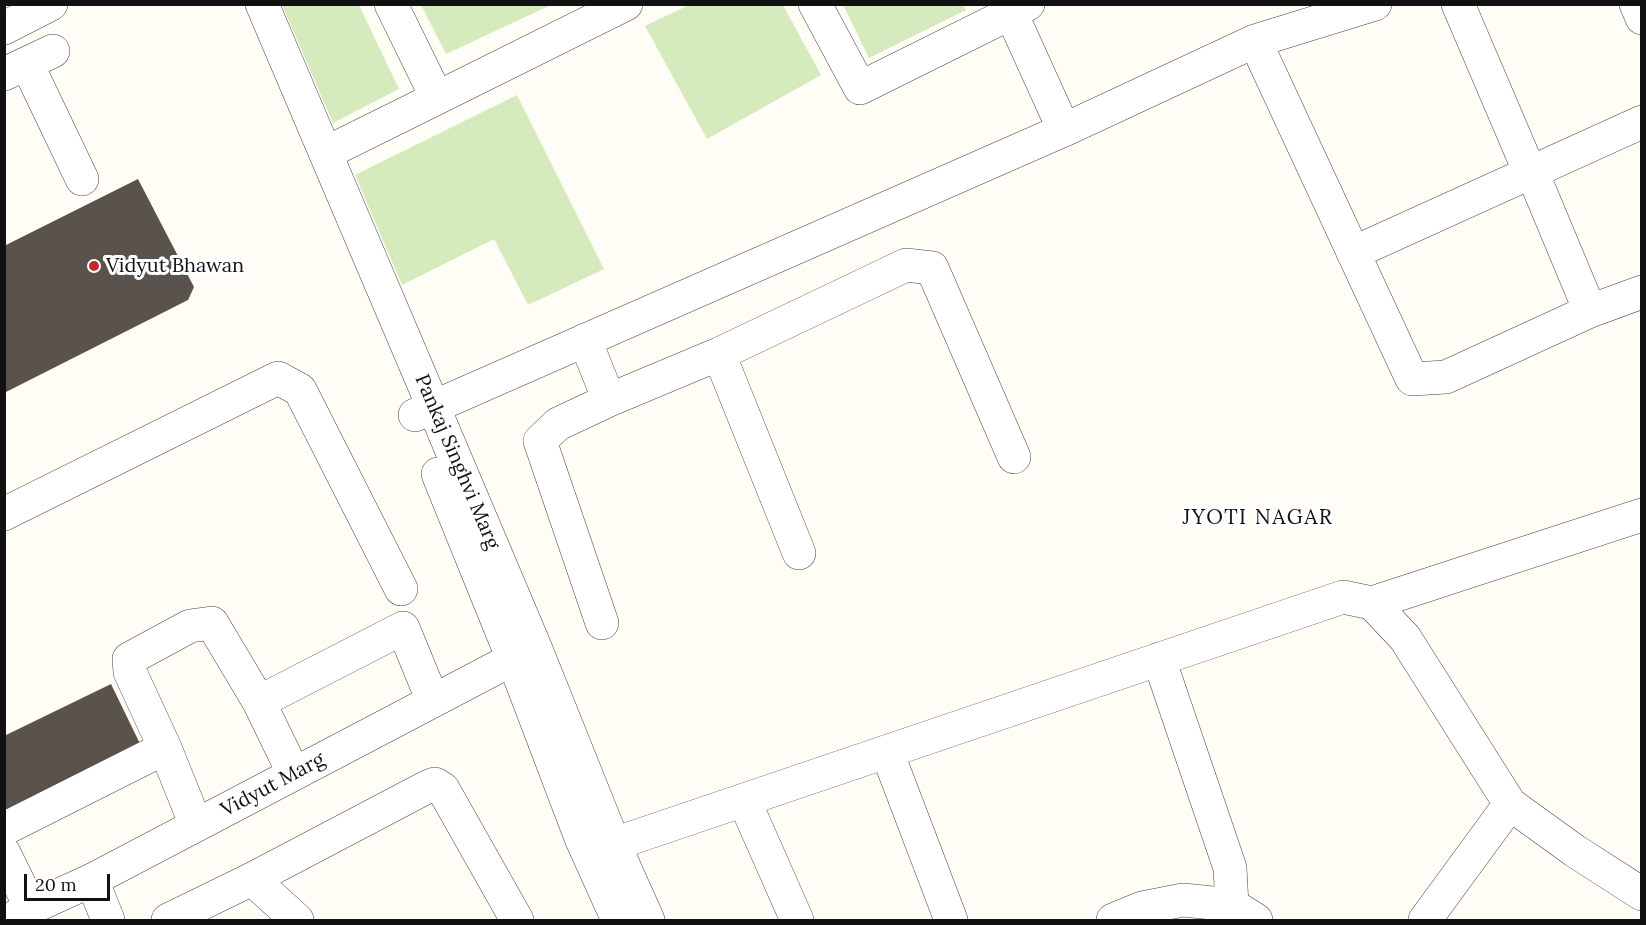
<!DOCTYPE html>
<html>
<head>
<meta charset="utf-8">
<style>
  body { margin:0 }
  #map { position:relative; width:1646px; height:925px; overflow:hidden; background:#fffdf5; font-family:Lora,serif }
  canvas { display:block }
  .frame { position:absolute; inset:0; border:6px solid #111; pointer-events:none }
  .scale { position:absolute; left:24px; top:874px; width:86px; height:27px; box-sizing:border-box; border:3px solid #111; border-top:0; padding-left:8px; font-size:18px; line-height:21px; white-space:nowrap; color:#111; -webkit-text-stroke:4px #fff; paint-order:stroke }
</style>
</head>
<body>
<div id="map">
<canvas width="1646" height="925"></canvas>
<div class="frame"></div>
<div class="scale">20 m</div>
</div>
<script>
const ctx = document.querySelector('canvas').getContext('2d');
ctx.lineJoin = 'round';
function paint(path, color) {
  ctx.fillStyle = color;
  ctx.fill(path, 'evenodd');
}
function toPath(rows) {
  const path = new Path2D();
  for (const r of rows) {
    path.moveTo(r[0], r[1]);
    for (let i = 2; i < r.length; i += 2) path.lineTo(r[i], r[i + 1]);
  }
  return path;
}
function trace(path, color, width, dash) {
  ctx.strokeStyle = color;
  ctx.lineWidth = width;
  ctx.lineCap = dash ? 'butt' : 'round';
  ctx.setLineDash(dash || []);
  ctx.stroke(path);
}
function label(font, color, halo, rows, align = 'center') {
  ctx.font = font + ' Lora,serif';
  ctx.lineWidth = 6;
  ctx.setLineDash([]);
  ctx.textBaseline = 'middle';
  ctx.strokeStyle = halo;
  ctx.fillStyle = color;
  for (const [text, x, y, turn = 0] of rows) {
    ctx.save();
    ctx.translate(x, y);
    ctx.rotate((+turn || 0) * Math.PI / 180);
    ctx.textAlign = isNaN(turn) ? turn : align;
    if (halo) ctx.strokeText(text, 0, 0);
    ctx.fillText(text, 0, 0);
    ctx.restore();
  }
}
paint(toPath([
  [962,4,966,10,869,58,843,5],
  [282,5,359,5,399,89,333,123],
  [421,5,551,5,446,54],
  [689,5,783,5,821,75,707,139,645,26],
  [517,95,604,269,528,305,494,239,402,285,355,175]
]), '#d5ebbd');
paint(toPath([
  [138,179,194,287,188,300,4,393,4,246],
  [111,684,144,752,4,820,4,736]
]), '#5a524d');
const minor = toPath([
  [262,4,433,406,535,647,614,844,648,920],
  [391,4,437,98,626,4],
  [815,4,860,88,1011,13],
  [1028,4,1011,13,1064,130],
  [1458,4,1528,168,1532,172,1590,311],
  [1636,4,1642,18],
  [4,28,51,4],
  [1255,41,1412,379,1446,377,1590,311,1642,292],
  [27,64,82,179],
  [4,74,53,51],
  [326,153,437,98],
  [1353,253,1642,122],
  [585,340,609,400,719,354,906,265,932,268,1014,457],
  [719,354,799,553],
  [415,415,1064,130,1255,41,1375,4],
  [438,474,513,659,581,838,618,920],
  [4,514,278,378,300,390,401,589],
  [1372,603,1642,515],
  [602,623,540,441,558,424,609,400],
  [1159,659,1230,868,1232,905],
  [259,702,294,774],
  [165,748,196,825],
  [887,752,951,920],
  [744,800,797,920],
  [4,829,165,748,130,672,129,659,190,626,212,623,259,702,403,628,433,701],
  [614,844,1343,597,1372,603,1405,638,1510,804,1575,851,1642,894],
  [4,853,31,908],
  [252,879,297,920],
  [92,880,108,920],
  [9,920,31,908,92,880,532,649],
  [168,920,252,879,427,787,435,784,443,789,517,920],
  [1113,920,1142,908,1183,900,1232,905,1256,920],
  [1425,920,1510,804]
]);
trace(minor, '#444', 34);
trace(minor, '#fff', 33);
for (const [x, y, r, color] of [
  [94,266,6,"#c4262e"]
]) {
  const dot = new Path2D();
  dot.arc(x, y, r, 0, 2 * Math.PI);
  ctx.fillStyle = color;
  ctx.fill(dot);
  trace(dot, '#fff', 2);
}
label('20px', '#111', '#fff', [
  ["Vidyut Bhawan",106,266]
], 'left');
label('20px', '#111', '#fff', [
  ["Pankaj Singhvi Marg",457,462,67],
  ["Vidyut Marg",273,785,-28]
]);
ctx.letterSpacing = '1.5px';
label('21px', '#111', '#fff', [
  ["JYOTI NAGAR",1258,518]
]);
ctx.letterSpacing = '0px';
</script>
</body>
</html>
